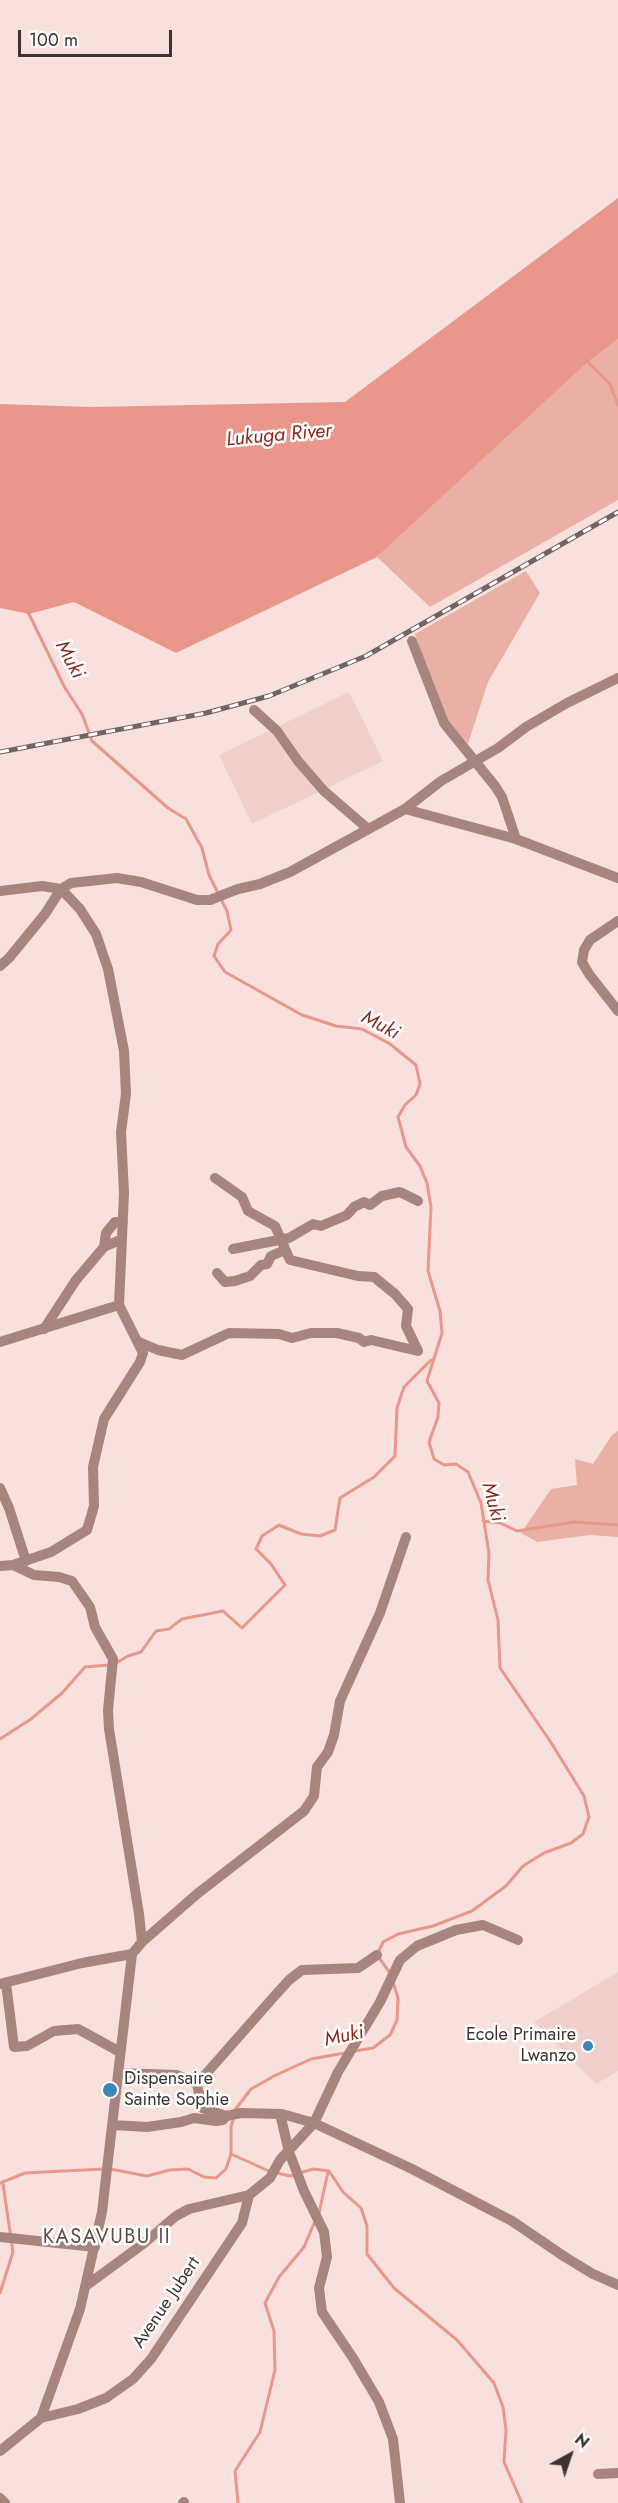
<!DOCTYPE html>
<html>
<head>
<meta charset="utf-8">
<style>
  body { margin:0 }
  #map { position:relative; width:618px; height:2503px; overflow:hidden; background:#f8e0dc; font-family:Jost,sans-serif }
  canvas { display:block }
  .north { position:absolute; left:540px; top:2425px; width:60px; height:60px; -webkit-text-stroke:4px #fff; paint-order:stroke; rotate:40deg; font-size:16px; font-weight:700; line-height:24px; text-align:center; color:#3d3432 }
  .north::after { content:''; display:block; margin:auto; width:21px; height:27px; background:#3d3432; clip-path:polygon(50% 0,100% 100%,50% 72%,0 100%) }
  .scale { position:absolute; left:18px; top:30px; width:154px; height:27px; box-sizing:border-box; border:3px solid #3d3432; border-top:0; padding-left:8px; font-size:18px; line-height:21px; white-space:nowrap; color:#3d3432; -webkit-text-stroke:4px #fff; paint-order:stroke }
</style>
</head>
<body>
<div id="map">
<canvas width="618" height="2503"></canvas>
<div class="north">N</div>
<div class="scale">100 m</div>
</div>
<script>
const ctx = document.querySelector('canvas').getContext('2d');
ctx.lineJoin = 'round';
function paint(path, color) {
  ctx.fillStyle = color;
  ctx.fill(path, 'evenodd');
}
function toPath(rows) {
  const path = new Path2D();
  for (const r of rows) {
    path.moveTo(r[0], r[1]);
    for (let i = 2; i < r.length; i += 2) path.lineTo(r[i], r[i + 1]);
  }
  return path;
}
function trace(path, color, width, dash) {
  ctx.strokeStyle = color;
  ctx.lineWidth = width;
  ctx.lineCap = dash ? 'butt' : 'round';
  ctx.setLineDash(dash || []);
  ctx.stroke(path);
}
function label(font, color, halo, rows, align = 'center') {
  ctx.font = font + ' Jost,sans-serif';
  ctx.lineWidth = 5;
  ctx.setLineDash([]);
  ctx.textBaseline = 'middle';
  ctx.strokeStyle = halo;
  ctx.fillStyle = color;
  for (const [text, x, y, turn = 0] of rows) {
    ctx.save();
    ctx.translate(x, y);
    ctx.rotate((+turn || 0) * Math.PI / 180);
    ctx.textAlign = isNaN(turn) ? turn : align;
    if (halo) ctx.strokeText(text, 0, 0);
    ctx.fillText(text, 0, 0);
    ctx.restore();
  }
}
paint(toPath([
  [349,692,383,761,252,824,219,755],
  [618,1972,618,2071,596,2084,534,2022]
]), '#f1d0cc');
paint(toPath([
  [618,339,618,500,430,607,377,557,588,362],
  [526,571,540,593,488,682,468,744,443,715,415,634],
  [618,1431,618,1537,590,1535,537,1542,521,1533,551,1489,577,1485,575,1459,593,1464,612,1435]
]), '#eab0a6');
paint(toPath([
  [618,198,618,339,588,362,377,557,176,653,74,602,29,614,0,608,0,404,90,407,345,402]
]), '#e9978a');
trace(toPath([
  [585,359,610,384,618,405],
  [28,612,65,688,82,714,92,741,168,808,186,819,202,848,209,875,227,911,231,930,218,944,214,956,225,972,302,1015,336,1026,362,1029,390,1044,416,1065,420,1084,416,1095,405,1105,398,1117,406,1147,420,1166,427,1183,431,1207,428,1271,440,1311,442,1333,427,1381,439,1403,438,1417,429,1442,434,1459,444,1465,456,1464,468,1472,481,1503,489,1553,488,1580,498,1620,500,1668,550,1741,584,1796,589,1817,583,1834,571,1843,544,1853,523,1866,506,1886,472,1911,433,1926,398,1934,383,1942,377,1955,390,1973],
  [483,1521,500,1523,517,1531,574,1522,618,1525],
  [116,1663,128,1656,141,1652,156,1631,169,1629,182,1619,223,1611,242,1628,285,1585,271,1564,256,1549,262,1536,279,1525,301,1534,320,1536,335,1530,340,1498,374,1477,395,1456,397,1408,404,1387,431,1360],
  [0,1739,31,1719,62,1693,85,1667,109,1665],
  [355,2051,373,2048,390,2035,397,2020,398,1998,393,1982],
  [235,2110,251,2089,274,2076,311,2059,345,2053],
  [231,2154,271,2172],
  [110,2169,147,2176,170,2170,188,2169,204,2177,216,2178,226,2169,231,2154,231,2127,234,2116],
  [277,2173,290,2176,294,2175],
  [300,2173,313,2169,329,2171,343,2192,361,2208,367,2226,367,2254,394,2288,457,2340,494,2383,503,2407,506,2430,504,2462,522,2503],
  [0,2183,25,2173,104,2169],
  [319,2213,328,2172],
  [0,2293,13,2252,3,2184],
  [238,2503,235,2471,260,2432,275,2370,274,2331,265,2303,279,2277,304,2247,315,2221]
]), '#e9978a', 3);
trace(toPath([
  [412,641,444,723,495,786,502,797,516,839],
  [254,710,277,731,298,761,324,791,367,828],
  [405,809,516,839,618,878],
  [0,891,42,886,61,889,80,909,96,934,108,969,124,1051,126,1094,121,1132,124,1193,119,1305,143,1353,140,1362,104,1419,93,1467,94,1506,87,1530,51,1552,13,1565,0,1566],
  [618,921,590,940,584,950,582,962,589,974,618,1011],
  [0,966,9,958,45,914,61,889,71,883,117,878,141,882,197,900,210,900,238,889,260,884,290,872,405,809,441,781,498,748,526,727,567,703,618,678],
  [122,1239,104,1247,106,1233,115,1222,123,1222],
  [233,1249,289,1238,313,1224,321,1226,347,1215,354,1207,364,1202,370,1205,382,1196,400,1192,418,1201],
  [217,1273,225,1282,235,1281,250,1276,261,1265,267,1264,271,1256,285,1250],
  [44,1329,76,1280,104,1247],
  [0,1342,119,1305],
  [139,1342,158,1350,182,1355,229,1333,279,1334,292,1338,311,1333,337,1333,359,1338,364,1342,371,1340,418,1351,406,1326,408,1309,395,1294,374,1277,358,1276,290,1260,275,1226,248,1211,242,1197,215,1178],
  [0,1488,9,1508,26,1561],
  [13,1565,34,1575,59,1577,72,1581,90,1607,95,1627,113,1659,108,1710,109,1729,139,1914,142,1942],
  [6,1983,14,2047,27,2046,54,2031,78,2029,120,2052],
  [0,1984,82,1963,132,1954],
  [118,2073,177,2075,197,2084,271,2000,289,1980,302,1970,358,1968,377,1955],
  [197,2084,202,2108,226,2116,241,2113,282,2114,314,2123,412,2169,512,2221,565,2257,593,2274,618,2285],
  [282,2114,281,2118,289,2152,304,2191,324,2232,327,2257,319,2288,322,2312,353,2358,379,2402,393,2439,400,2503],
  [113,2125,147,2127,181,2122,194,2118,216,2121,223,2120,226,2116],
  [0,2237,95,2247],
  [87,2285,143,2244,176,2216,189,2209,249,2195],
  [41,2418,80,2309,102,2212,132,1954,142,1942,197,1894,304,1811,314,1796,317,1767,328,1752,334,1735,340,1701,380,1613,406,1537],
  [0,2451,41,2418,78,2409,106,2398,133,2379,151,2359,242,2223,249,2195,270,2178,280,2160,314,2123,338,2072,380,2002,400,1960,417,1946,456,1930,483,1925,518,1940],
  [598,2474,618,2473],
  [0,2498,5,2503],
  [183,2503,184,2502]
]), '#a8847e', 10);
const rail = toPath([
  [0,752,206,713,269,696,366,656,618,512]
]);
trace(rail, '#716461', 5);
trace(rail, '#fff', 3, [9]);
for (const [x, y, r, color] of [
  [588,2046,6,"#3888b9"],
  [110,2090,8,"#3888b9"]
]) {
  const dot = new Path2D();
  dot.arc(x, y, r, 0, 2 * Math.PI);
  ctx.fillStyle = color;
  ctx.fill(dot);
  trace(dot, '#fff', 2);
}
label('18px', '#3d3432', '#fff', [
  ["Ecole Primaire",576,2036],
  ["Lwanzo",576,2057],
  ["Dispensaire",124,2080,"left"],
  ["Sainte Sophie",124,2101,"left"]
], 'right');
label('18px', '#3d3432', '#fff', [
  ["Avenue Jubert",167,2303,-56]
]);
label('italic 20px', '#892a20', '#fff', [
  ["Lukuga River",279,436,-5],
  ["Muki",69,660,62],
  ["Muki",380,1026,28],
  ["Muki",492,1502,75],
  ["Muki",344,2037,-12]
]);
ctx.letterSpacing = '1.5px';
label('20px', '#5f4b48', '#fff', [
  ["KASAVUBU II",107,2238]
]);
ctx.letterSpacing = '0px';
</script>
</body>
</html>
